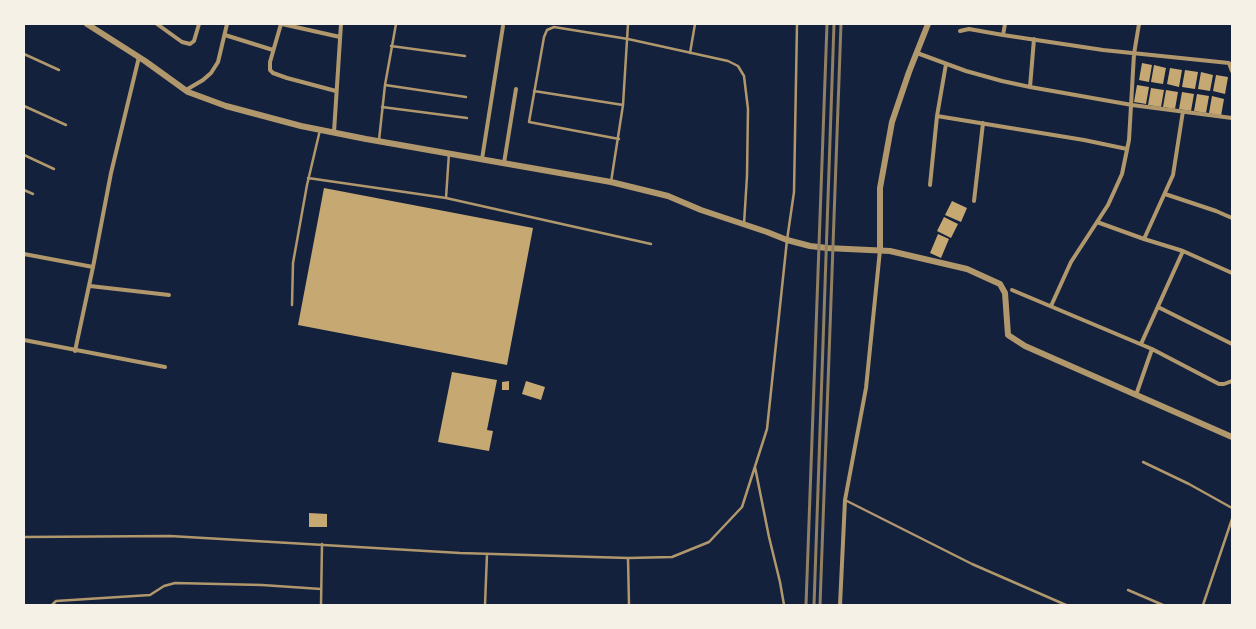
<!DOCTYPE html>
<html>
<head>
<meta charset="utf-8">
<style>
  body { margin:0 }
  #map { position:relative; width:1256px; height:629px; overflow:hidden; background:#14213d; font-family:Barlow,sans-serif }
  canvas { display:block }
  .frame { position:absolute; inset:0; border:25px solid #f6f1e7; pointer-events:none }
</style>
</head>
<body>
<div id="map">
<canvas width="1256" height="629"></canvas>
<div class="frame"></div>
</div>
<script>
const ctx = document.querySelector('canvas').getContext('2d');
ctx.lineJoin = 'round';
function paint(path, color) {
  ctx.fillStyle = color;
  ctx.fill(path, 'evenodd');
}
function toPath(rows) {
  const path = new Path2D();
  for (const r of rows) {
    path.moveTo(r[0], r[1]);
    for (let i = 2; i < r.length; i += 2) path.lineTo(r[i], r[i + 1]);
  }
  return path;
}
function trace(path, color, width, dash) {
  ctx.strokeStyle = color;
  ctx.lineWidth = width;
  ctx.lineCap = dash ? 'butt' : 'round';
  ctx.setLineDash(dash || []);
  ctx.stroke(path);
}
paint(toPath([
  [1142,63,1152,65,1149,82,1139,80],
  [1154,65,1166,68,1163,84,1151,82],
  [1170,68,1182,70,1179,87,1167,84],
  [1185,70,1198,72,1195,89,1182,87],
  [1201,72,1213,75,1210,91,1198,89],
  [1216,75,1228,77,1225,94,1213,91],
  [1137,85,1149,87,1146,104,1134,102],
  [1151,88,1164,90,1161,107,1148,105],
  [1166,90,1178,92,1175,109,1163,107],
  [1182,92,1194,94,1191,111,1179,109],
  [1197,94,1209,96,1206,113,1194,111],
  [1212,96,1224,99,1221,116,1209,113],
  [324,188,533,228,507,365,298,325],
  [952,201,967,208,961,222,945,215],
  [944,217,958,224,951,238,937,231],
  [938,234,949,239,941,258,930,253],
  [452,372,497,380,487,430,493,431,489,451,438,442],
  [509,381,509,390,502,390,502,382],
  [526,381,545,387,541,400,522,394],
  [309,513,327,514,327,527,309,527]
]), '#c6a872');
trace(toPath([
  [391,46,465,56],
  [690,53,695,24],
  [24,54,59,70],
  [385,85,466,97],
  [534,91,623,105],
  [24,106,66,125],
  [382,107,467,118],
  [619,139,529,122,544,37,547,30,554,27,628,39,728,61,738,66,744,76,748,109,747,176,744,224],
  [379,140,385,85,396,24],
  [24,155,54,169],
  [308,178,446,198,651,244],
  [611,182,623,105,628,24],
  [24,190,33,194],
  [446,198,449,153],
  [292,305,293,263,307,185,320,130],
  [1143,462,1189,484,1232,508],
  [755,467,769,537,780,582,784,605],
  [845,500,972,564,1066,605],
  [24,537,170,536,460,553,628,558,672,557,709,542,742,507,767,429,787,240,794,192,797,24],
  [628,558,629,605],
  [1128,590,1163,605],
  [52,605,56,601,150,595,164,586,175,583,262,585,321,589],
  [321,605,322,544],
  [485,605,487,554],
  [1203,605,1232,519]
]), '#b1986c', 2.5);
trace(toPath([
  [157,24,182,42,190,44,194,41,199,24],
  [281,24,270,62,270,70,273,73,287,78,336,91],
  [282,24,340,37],
  [1005,24,1003,35,1103,50,1229,63,1232,71],
  [960,31,969,29,1003,35],
  [225,35,273,50],
  [917,53,966,71,1002,81,1030,87,1034,39],
  [1030,87,1132,105,1232,118],
  [186,90,203,80,211,73,218,62,227,24],
  [937,116,1084,140,1127,149],
  [334,132,341,24],
  [482,159,503,26],
  [504,163,516,89],
  [930,185,937,116,946,64],
  [1165,194,1216,211,1232,218],
  [974,201,983,123],
  [1097,222,1108,205,1122,174,1129,140,1134,54,1139,24],
  [1144,239,1173,175,1183,111],
  [24,254,93,267,111,173,139,57],
  [90,286,169,295],
  [1012,290,1152,349],
  [1051,306,1071,262,1097,222,1144,239,1183,251,1232,273],
  [1158,307,1232,344],
  [24,340,165,367],
  [1141,344,1183,251],
  [75,351,93,267],
  [1136,395,1152,349,1219,384,1224,384,1232,381],
  [840,605,845,500,866,388,880,250]
]), '#b1986c', 4);
trace(toPath([
  [87,24,145,61,188,92,226,106,301,126,366,139,611,182,668,196,701,210,767,232,787,240,810,246,827,248,890,251,967,269,1000,284,1005,293,1008,335,1025,346,1232,437],
  [880,250,880,188,892,122,909,72,928,24]
]), '#b1986c', 6);
trace(toPath([
  [806,605,827,24],
  [814,605,834,24],
  [820,605,841,24]
]), '#918062', 3);
</script>
</body>
</html>
